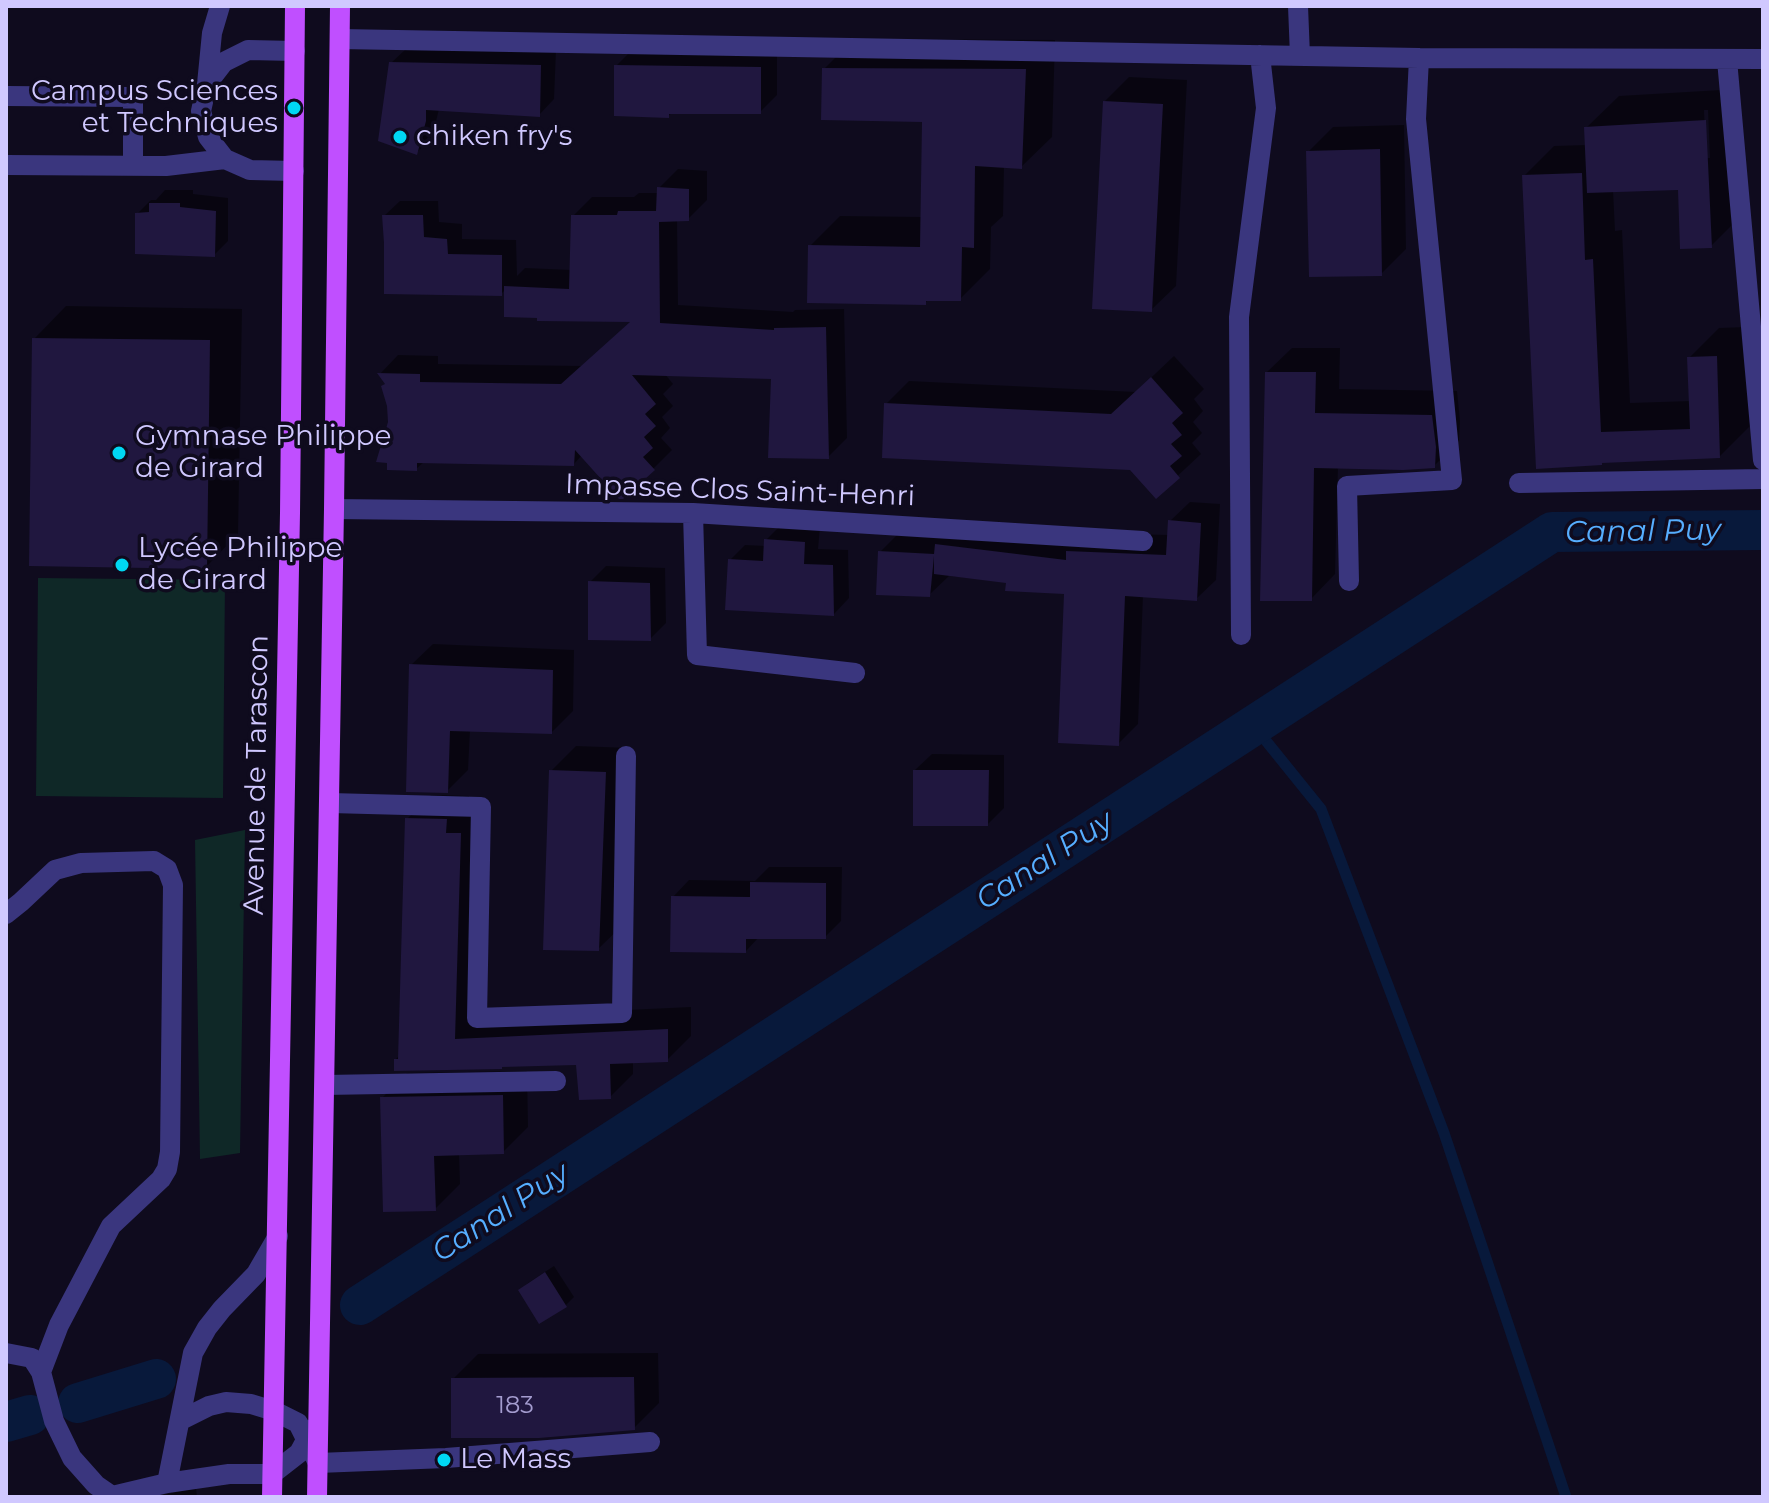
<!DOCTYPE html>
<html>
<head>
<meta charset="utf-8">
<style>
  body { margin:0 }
  #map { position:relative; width:1769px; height:1503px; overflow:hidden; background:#0f0b1e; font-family:Montserrat,sans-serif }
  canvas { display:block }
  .frame { position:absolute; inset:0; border:8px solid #d0c8ff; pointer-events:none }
</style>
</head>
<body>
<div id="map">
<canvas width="1769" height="1503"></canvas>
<div class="frame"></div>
</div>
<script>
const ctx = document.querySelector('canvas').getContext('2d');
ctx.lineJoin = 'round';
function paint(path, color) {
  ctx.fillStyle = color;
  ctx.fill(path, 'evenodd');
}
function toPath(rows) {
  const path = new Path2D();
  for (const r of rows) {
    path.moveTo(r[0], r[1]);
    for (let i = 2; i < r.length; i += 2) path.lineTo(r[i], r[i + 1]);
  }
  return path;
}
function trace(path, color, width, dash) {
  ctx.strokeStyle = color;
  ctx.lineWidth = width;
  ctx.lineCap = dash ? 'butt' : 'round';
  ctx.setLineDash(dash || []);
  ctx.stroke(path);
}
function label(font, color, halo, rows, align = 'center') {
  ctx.font = font + ' Montserrat,sans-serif';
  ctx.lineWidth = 7;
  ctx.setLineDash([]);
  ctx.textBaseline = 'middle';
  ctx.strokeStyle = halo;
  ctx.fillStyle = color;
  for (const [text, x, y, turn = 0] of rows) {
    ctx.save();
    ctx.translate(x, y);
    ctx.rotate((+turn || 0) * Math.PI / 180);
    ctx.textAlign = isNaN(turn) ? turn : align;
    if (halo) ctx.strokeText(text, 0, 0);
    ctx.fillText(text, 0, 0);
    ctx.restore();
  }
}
paint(toPath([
  [38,578,225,580,223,798,36,796],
  [245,830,240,1153,200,1159,195,840]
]), '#0f2827');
paint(toPath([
  [854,39,1055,40,1052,137,1021,167,1004,166,1003,216,991,227,990,269,960,299,929,299,925,303,810,246,840,216,922,217,924,120,824,69],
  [407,48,556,50,554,99,539,115,439,109,432,138,416,153,391,63],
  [632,50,777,51,777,95,760,112,673,112,668,116,616,66],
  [1129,77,1187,80,1176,286,1151,310,1105,101],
  [1738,89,1743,214,1711,246,1679,188,1613,190,1615,231,1622,230,1630,403,1691,401,1689,358,1719,328,1746,327,1750,426,1720,456,1604,461,1524,176,1554,146,1587,145,1586,128,1619,96],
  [1704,110,1708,110,1710,158,1706,158],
  [1404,125,1406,249,1381,274,1308,152,1333,127],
  [678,169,707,171,707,200,688,219,677,219,678,305,793,312,795,310,844,309,847,438,828,457,774,377,665,374,673,384,663,394,673,406,662,417,670,428,661,438,672,450,653,469,582,455,574,464,424,462,416,469,390,422,387,384,380,374,398,355,438,356,438,364,582,366,633,320,506,289,501,294,384,216,400,201,438,201,439,222,462,224,462,239,516,240,517,276,525,268,572,270,573,216,592,197,634,197,639,193,659,193,659,188],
  [165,190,193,190,193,194,228,198,228,241,214,255,137,214,151,200,156,200],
  [66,306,242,309,238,534,206,567,34,339],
  [1292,348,1340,348,1339,389,1457,391,1460,421,1459,441,1434,466,1338,466,1335,574,1311,599,1267,372],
  [1174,356,1204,389,1194,399,1203,411,1193,422,1202,433,1192,443,1201,454,1156,496,1131,468,886,404,909,381,1136,392],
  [1190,502,1220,504,1216,580,1196,599,1143,595,1138,724,1118,744,1066,592,1008,581,949,576,929,595,880,552,900,532,1088,533,1169,535,1170,521],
  [781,525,820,527,818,549,848,550,849,598,834,614,730,560,745,545,766,546,766,540],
  [606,566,665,568,666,623,650,639,590,582],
  [433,644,574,650,573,711,552,732,470,730,468,770,447,791,411,665],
  [576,746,630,748,623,925,598,949,551,771],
  [932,754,1004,755,1004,808,988,824,915,770],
  [431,795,469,796,469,810,483,811,477,1017,691,1007,691,1036,667,1060,633,1061,633,1074,610,1097,578,1063,396,1059,400,1055,407,819],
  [769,867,842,867,841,921,825,937,759,937,746,951,673,897,689,880,755,881],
  [527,1071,528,1127,503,1152,459,1153,460,1184,435,1209,382,1098,407,1073],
  [554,1266,574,1297,566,1305,540,1322,520,1290,528,1283],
  [658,1353,659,1403,634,1428,453,1379,478,1354],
  [196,1488,197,1497,153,1497]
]), '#0007');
trace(toPath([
  [1254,726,1321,809,1444,1133,1566,1497]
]), '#08193b', 11);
trace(toPath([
  [360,1305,1552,532,1763,530],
  [78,1403,156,1379],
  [6,1422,30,1415]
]), '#08193b', 40);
paint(toPath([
  [389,62,541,65,540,117,426,110,426,121,417,155,378,141],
  [614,65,761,67,761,114,669,114,669,118,614,116],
  [822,68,1026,69,1022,169,975,166,974,248,962,247,961,301,926,301,926,305,807,303,808,245,920,247,922,122,821,120],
  [1103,101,1163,104,1152,312,1092,309],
  [1706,120,1712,248,1680,249,1678,190,1587,193,1584,127],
  [1380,149,1382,276,1309,277,1306,151],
  [1582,173,1585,260,1593,259,1601,432,1690,429,1687,357,1717,356,1720,458,1602,463,1602,465,1536,469,1522,175],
  [657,187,689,189,689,221,659,222,660,323,774,330,774,328,826,327,829,459,768,458,771,379,632,375,656,404,645,414,656,426,644,437,653,448,643,457,655,470,623,499,619,499,575,450,574,466,417,463,417,471,387,470,387,463,376,462,388,422,387,406,381,386,385,384,377,373,420,374,420,382,561,384,630,322,537,321,537,318,504,317,504,286,569,289,571,215,617,215,618,211,656,211],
  [149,203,180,203,180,207,216,211,215,257,135,254,135,213,149,212],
  [382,215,423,215,424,237,447,239,448,254,502,255,502,296,384,294,384,243],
  [32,338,210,340,207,569,29,566],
  [1265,372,1316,372,1315,413,1432,415,1436,447,1435,468,1403,470,1314,468,1312,601,1260,601],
  [1151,377,1183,413,1172,423,1182,435,1171,444,1182,456,1170,466,1180,478,1156,499,1130,470,882,458,884,403,1111,414],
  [1168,520,1201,523,1197,601,1125,596,1119,746,1058,743,1064,594,1005,591,1006,583,934,574,934,556,930,597,876,595,878,551,934,554,935,544,1066,560,1066,551,1166,555],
  [764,539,805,542,804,564,833,565,834,616,725,610,728,559,763,561],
  [588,581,650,583,651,641,588,640],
  [409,664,553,670,552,734,450,731,448,793,406,792],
  [549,770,606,772,599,951,543,950],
  [913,770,989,770,988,826,913,826],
  [405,818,447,819,446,833,461,833,455,1039,668,1029,668,1062,610,1064,611,1099,579,1100,576,1065,502,1067,502,1069,394,1071,394,1059,398,1059],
  [750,882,826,883,826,939,746,939,746,953,670,952,671,896,750,897],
  [503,1095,504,1154,434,1156,436,1211,383,1212,380,1097],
  [545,1272,567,1307,539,1324,518,1290],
  [634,1377,635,1430,539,1438,451,1438,451,1378]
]), '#20173f');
trace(toPath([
  [1298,6,1300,56],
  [340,39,1419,58,1763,59],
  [1727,60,1763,460],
  [207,84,212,33,220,6],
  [6,96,133,97,133,165],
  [6,165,166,166,225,159],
  [294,171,250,170,225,159,208,137,201,111,207,84,224,62,248,50,295,51],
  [1519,483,1763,479],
  [334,509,693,513,1143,541],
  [693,513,697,655,855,673],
  [1349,581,1347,486,1452,480,1416,119,1419,58],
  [1241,635,1239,317,1266,108,1260,55],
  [330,803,481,807,477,1018,622,1013,626,756],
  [6,914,21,902,55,870,81,863,154,861,167,869,173,885,170,1152,167,1169,161,1179,111,1226,59,1325,41,1372],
  [325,1085,556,1081],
  [6,1353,32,1358,41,1372,54,1421,72,1458,96,1485,112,1496],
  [181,1420,209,1406,226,1402,251,1404,274,1411,298,1423,318,1463,446,1458,650,1442],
  [167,1483,193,1353,207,1328,222,1309,256,1274,278,1236],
  [108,1497,167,1483,229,1474,272,1474,299,1453,312,1429]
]), '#3a367e', 20);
trace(toPath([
  [272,1497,290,513,295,6],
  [317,1497,334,509,340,6]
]), '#c04fff', 20);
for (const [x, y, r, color] of [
  [294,108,8,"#00d7f3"],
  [400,137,8,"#00d7f3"],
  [119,453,8,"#00d7f3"],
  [122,565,8,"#00d7f3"],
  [444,1460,8,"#00d7f3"]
]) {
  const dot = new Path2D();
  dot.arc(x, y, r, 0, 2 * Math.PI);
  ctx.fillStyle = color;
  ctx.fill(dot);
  trace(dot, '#0f0b1e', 3);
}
label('24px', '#a49ccf', null, [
  ["183",515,1406]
]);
label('28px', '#d0c8ff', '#0f0b1e', [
  ["Campus Sciences",278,92,"right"],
  ["et Techniques",278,124,"right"],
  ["chiken fry's",416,137],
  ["Gymnase Philippe",135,437],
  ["de Girard",135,469],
  ["Lycée Philippe",138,549],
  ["de Girard",138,581],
  ["Le Mass",460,1460]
], 'left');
label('28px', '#d0c8ff', '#0f0b1e', [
  ["Impasse Clos Saint-Henri",740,491,2],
  ["Avenue de Tarascon",257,775,-89]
]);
label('italic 30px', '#56aeff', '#0f0b1e', [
  ["Canal Puy",1643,532,-1],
  ["Canal Puy",1045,861,-33],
  ["Canal Puy",501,1213,-33]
]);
</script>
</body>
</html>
